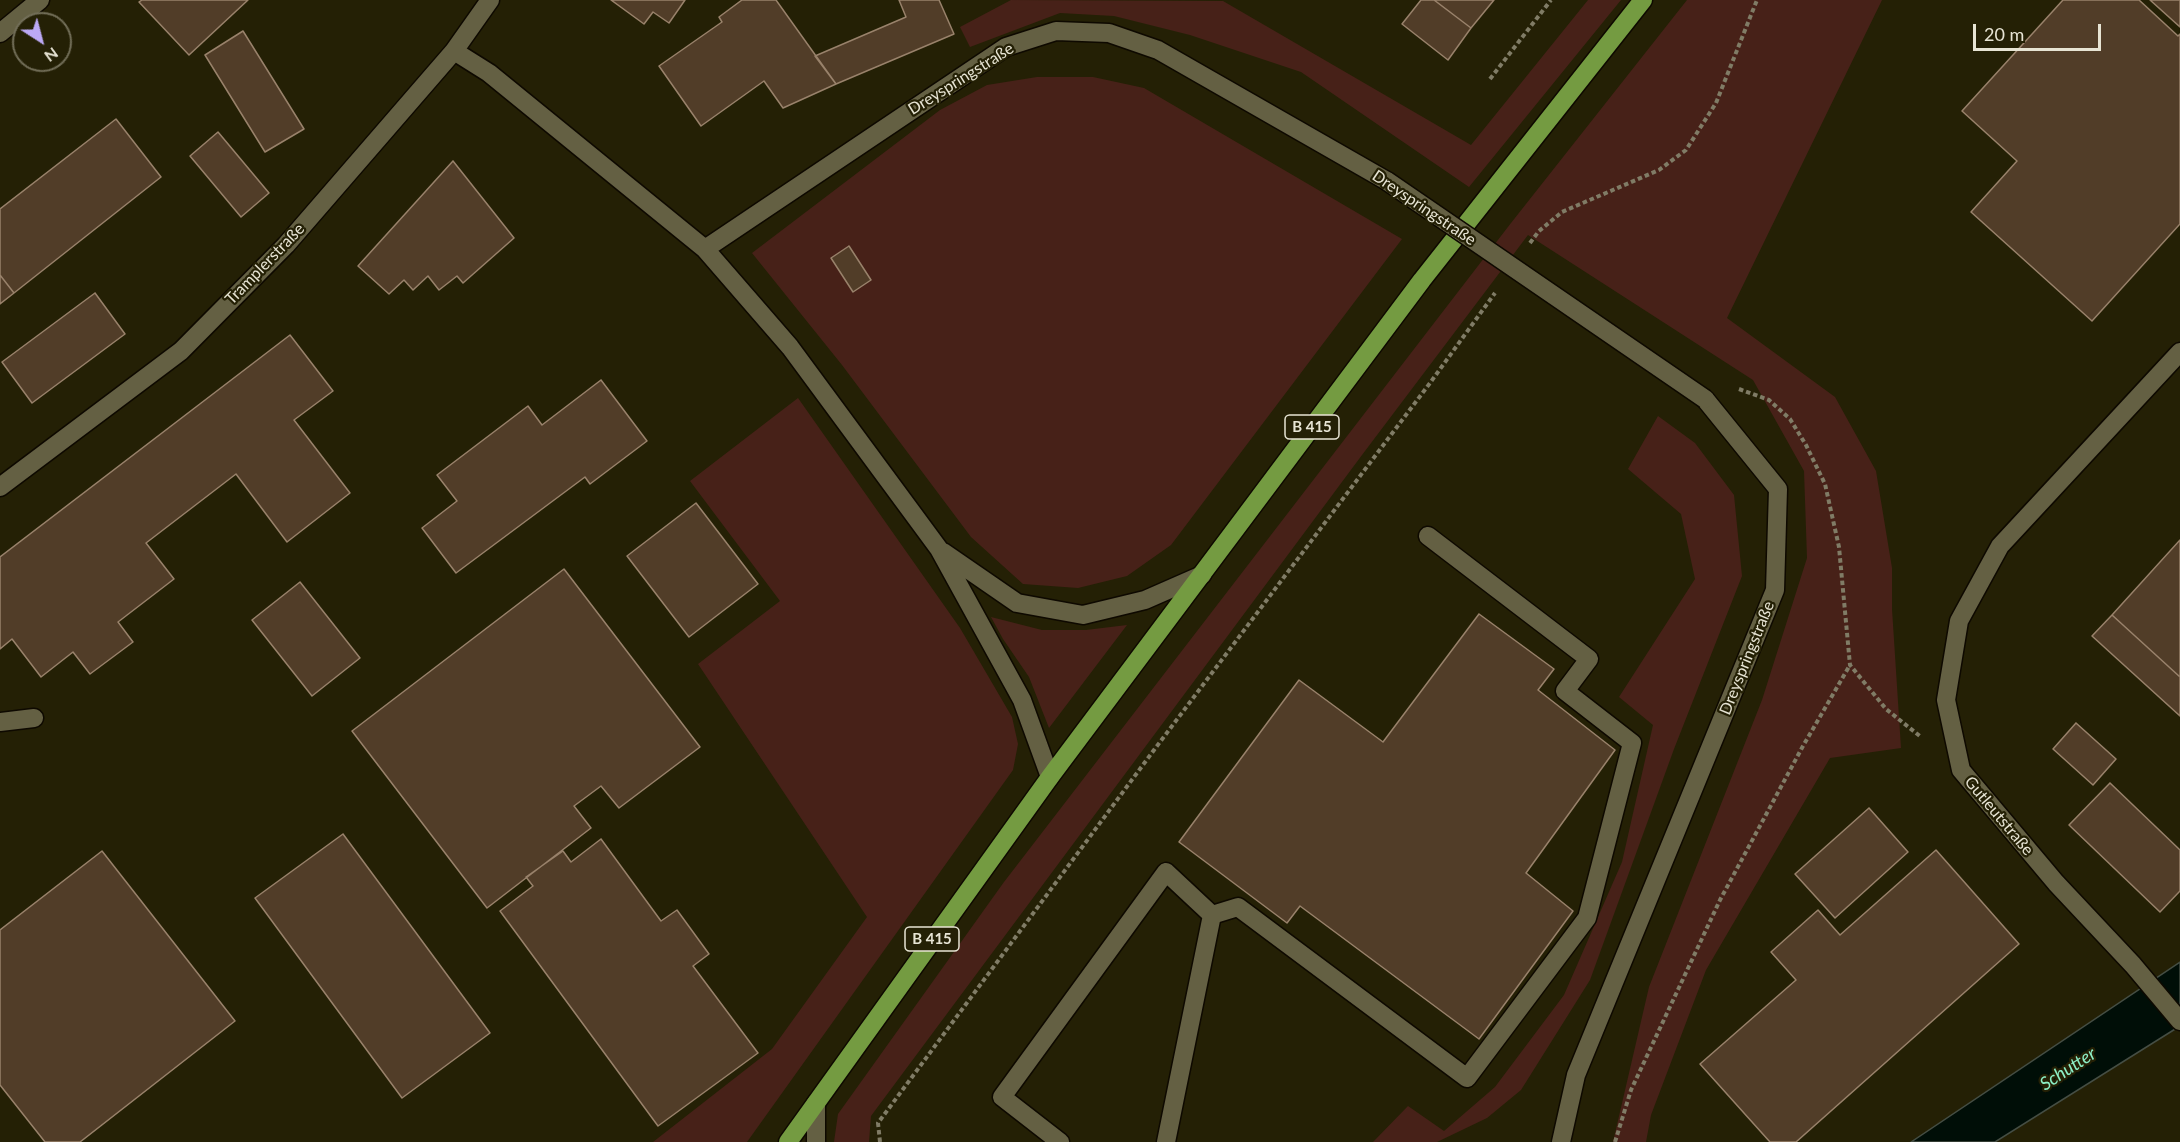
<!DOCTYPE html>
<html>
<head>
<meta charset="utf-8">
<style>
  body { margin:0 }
  #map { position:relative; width:2180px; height:1142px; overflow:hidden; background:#242005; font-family:Lato,sans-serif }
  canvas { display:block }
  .north { position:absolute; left:12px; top:12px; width:60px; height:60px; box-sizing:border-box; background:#242005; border:2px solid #726e58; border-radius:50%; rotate:144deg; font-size:16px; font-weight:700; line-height:24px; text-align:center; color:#e7e4d4 }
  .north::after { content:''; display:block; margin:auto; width:21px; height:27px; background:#bca9f5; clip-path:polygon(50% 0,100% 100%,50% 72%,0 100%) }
  .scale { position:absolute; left:1973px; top:24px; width:128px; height:27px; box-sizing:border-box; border:3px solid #e7e4d4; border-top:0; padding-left:8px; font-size:18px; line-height:21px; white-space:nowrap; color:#e7e4d4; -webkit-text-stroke:4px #242005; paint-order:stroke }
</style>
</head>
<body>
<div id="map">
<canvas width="2180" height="1142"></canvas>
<div class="north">N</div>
<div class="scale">20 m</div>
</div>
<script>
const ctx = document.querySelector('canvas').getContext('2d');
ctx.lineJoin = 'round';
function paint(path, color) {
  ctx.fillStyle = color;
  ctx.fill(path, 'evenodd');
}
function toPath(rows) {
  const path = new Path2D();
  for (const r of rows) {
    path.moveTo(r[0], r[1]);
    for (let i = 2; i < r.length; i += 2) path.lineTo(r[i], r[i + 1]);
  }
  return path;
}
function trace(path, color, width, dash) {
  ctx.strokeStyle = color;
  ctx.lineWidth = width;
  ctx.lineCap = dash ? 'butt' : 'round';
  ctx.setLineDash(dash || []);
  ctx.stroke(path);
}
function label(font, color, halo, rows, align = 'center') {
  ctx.font = font + ' Lato,sans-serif';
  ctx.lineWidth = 4.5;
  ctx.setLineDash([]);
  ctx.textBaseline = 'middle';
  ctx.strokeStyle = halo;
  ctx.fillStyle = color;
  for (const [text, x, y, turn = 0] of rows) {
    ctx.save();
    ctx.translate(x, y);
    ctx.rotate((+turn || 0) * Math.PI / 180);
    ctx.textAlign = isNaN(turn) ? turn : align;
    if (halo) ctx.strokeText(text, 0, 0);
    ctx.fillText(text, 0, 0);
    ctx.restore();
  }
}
paint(toPath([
  [1011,0,1223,1,1471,145,1588,0,1621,0,1469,187,1301,72,1190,35,1114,16,1060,13,970,47,960,27],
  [1687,0,1882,0,1727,318,1835,397,1876,471,1892,568,1892,609,1901,748,1830,758,1706,970,1651,1115,1646,1142,1613,1142,1649,987,1762,700,1807,558,1804,471,1753,380,1528,235,1362,455,871,1116,869,1142,834,1142,838,1114,1004,882,1511,223],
  [1037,77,1093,77,1144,88,1402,239,1171,545,1127,576,1078,588,1023,584,971,537,842,365,752,253,940,110,987,85],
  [798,398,960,628,1012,717,1018,744,1013,770,747,1142,653,1142,772,1049,867,917,698,664,780,601,690,481],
  [1658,416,1695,443,1734,495,1742,576,1674,749,1590,980,1521,1090,1487,1118,1437,1142,1373,1142,1408,1106,1444,1131,1495,1087,1564,995,1622,862,1653,725,1619,697,1695,579,1681,514,1628,469],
  [991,617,1042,630,1086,630,1127,625,1049,728,1029,677,1003,639]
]), '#472118');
const water = toPath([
  [2180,962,2180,1026,1995,1142,1911,1142,2180,962]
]);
paint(water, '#000e07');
trace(water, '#454e44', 1.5);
const building = toPath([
  [142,0,248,0,189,55,139,2,142,0],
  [611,0,685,0,669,23,653,12,644,24,611,0],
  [742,0,776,0,836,84,783,108,764,81,701,126,659,66,722,22,719,17,742,0],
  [899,0,939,0,954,34,836,84,815,56,906,17,899,0],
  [1421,0,1434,0,1471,28,1448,60,1402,24,1421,0],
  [1434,0,1494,0,1471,28,1434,0],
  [2063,0,2139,0,2178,36,2180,34,2180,224,2092,321,1971,212,2017,161,1962,111,2063,0],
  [2150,0,2180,0,2180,27,2150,0],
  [243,31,304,129,265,152,205,55,243,31],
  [116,119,161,177,14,293,0,275,0,209,116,119],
  [218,132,269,193,241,217,190,156,218,132],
  [453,161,514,238,463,283,457,276,439,290,428,276,413,290,404,280,389,294,358,266,453,161],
  [849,246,871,280,853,292,831,258,849,246],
  [0,275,14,293,0,304,0,275],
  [95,293,125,334,32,403,2,362,95,293],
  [290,335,333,391,294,420,350,493,287,542,236,474,146,543,174,579,118,622,133,642,90,674,73,652,41,677,12,639,0,649,0,557,290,335],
  [601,380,647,441,590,484,585,477,456,573,422,528,457,501,437,475,528,406,542,425,601,380],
  [696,503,758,584,689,637,627,556,696,503],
  [2180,540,2180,677,2112,615,2180,540],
  [564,569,700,747,619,808,601,786,574,806,591,828,487,908,352,731,564,569],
  [300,582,360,658,312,696,252,620,300,582],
  [1479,614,1554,669,1538,690,1615,750,1526,873,1573,911,1479,1039,1300,906,1287,923,1179,842,1299,680,1383,742,1479,614],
  [2112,615,2180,677,2180,716,2092,636,2112,615],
  [2076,723,2116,759,2093,785,2053,749,2076,723],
  [2110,783,2180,850,2180,891,2160,912,2069,825,2110,783],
  [1869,808,1908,852,1835,918,1795,874,1869,808],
  [343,834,490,1033,402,1098,255,898,343,834],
  [601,839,661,921,677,910,709,954,693,966,758,1053,658,1126,500,911,533,886,526,877,563,851,571,862,601,839],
  [1936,850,2019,944,1796,1142,1770,1142,1700,1064,1796,980,1771,952,1818,910,1840,935,1936,850],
  [102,851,235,1021,80,1142,45,1142,0,1085,0,930,102,851]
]);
paint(building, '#513d28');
trace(building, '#99826b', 1.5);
const minor = toPath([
  [0,33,40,0],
  [454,51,489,73,705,249,790,347,939,549,1022,700,1050,777],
  [705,249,1006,47,1056,31,1109,33,1158,50,1387,181],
  [2180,352,2000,546,1959,621,1946,700,1961,770,2056,883,2133,965,2180,1021],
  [0,487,181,351,286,245,454,51,490,0],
  [943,552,1017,603,1083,615,1145,600,1202,575],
  [0,722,34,718],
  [1212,915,1238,907,1467,1078,1587,918,1632,743,1565,691,1589,659,1428,536],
  [816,1142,816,1103],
  [1060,1142,1002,1097,1166,872,1212,915,1166,1142],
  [1561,1142,1576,1075,1775,590,1778,489,1705,399]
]);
const major = toPath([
  [788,1142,1050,777,1422,280,1643,0]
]);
trace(minor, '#0e0900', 21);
trace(major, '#0e0900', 21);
trace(toPath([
  [1490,79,1551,0],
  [1530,243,1539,231,1562,212,1659,170,1686,150,1716,103,1757,0],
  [1739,389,1769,400,1790,419,1806,445,1825,484,1839,547,1850,665,1886,709,1921,737],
  [880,1142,878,1123,1154,750,1430,383,1495,293],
  [1615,1142,1631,1090,1720,900,1803,746,1850,665]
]), '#807c66', 4, [4.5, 3]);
trace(minor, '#646043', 18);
trace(major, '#749b41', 18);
const minorBridge = toPath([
  [1387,181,1705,399]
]);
trace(minorBridge, '#0e0900', 21, []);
trace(minorBridge, '#646043', 18);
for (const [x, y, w] of [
  [1312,427,54],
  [932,939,54]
]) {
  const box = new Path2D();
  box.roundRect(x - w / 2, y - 12, w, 24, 4.5);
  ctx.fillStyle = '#242005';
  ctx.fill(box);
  trace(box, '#e7e4d4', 1.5);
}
label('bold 15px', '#e7e4d4', null, [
  ["B 415",1312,427],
  ["B 415",932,939]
]);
label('16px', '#e7e4d4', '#242005', [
  ["Dreyspringstraße",961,79,-32],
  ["Dreyspringstraße",1424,208,34],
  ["Tramplerstraße",265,264,-46],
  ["Dreyspringstraße",1747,658,-68],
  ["Gutleutstraße",1999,816,50]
]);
label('italic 18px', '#8ceec6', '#242005', [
  ["Schutter",2068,1069,-33]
]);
</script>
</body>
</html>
